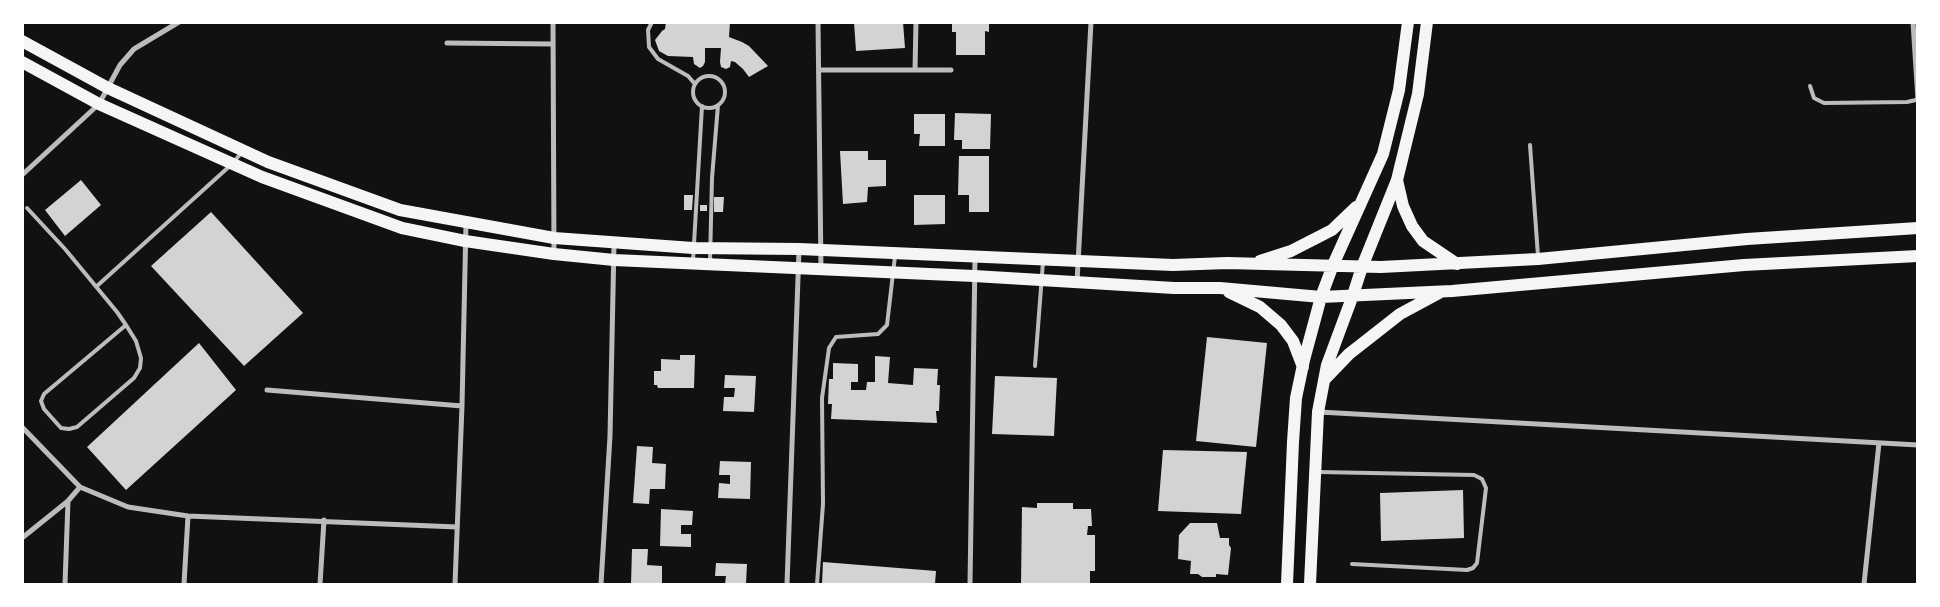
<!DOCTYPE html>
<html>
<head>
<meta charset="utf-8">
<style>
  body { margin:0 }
  #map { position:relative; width:1940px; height:607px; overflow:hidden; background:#111; font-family:"DejaVu Sans",sans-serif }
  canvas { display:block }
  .frame { position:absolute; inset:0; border:24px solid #fff; pointer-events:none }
</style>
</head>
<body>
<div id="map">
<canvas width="1940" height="607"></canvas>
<div class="frame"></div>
</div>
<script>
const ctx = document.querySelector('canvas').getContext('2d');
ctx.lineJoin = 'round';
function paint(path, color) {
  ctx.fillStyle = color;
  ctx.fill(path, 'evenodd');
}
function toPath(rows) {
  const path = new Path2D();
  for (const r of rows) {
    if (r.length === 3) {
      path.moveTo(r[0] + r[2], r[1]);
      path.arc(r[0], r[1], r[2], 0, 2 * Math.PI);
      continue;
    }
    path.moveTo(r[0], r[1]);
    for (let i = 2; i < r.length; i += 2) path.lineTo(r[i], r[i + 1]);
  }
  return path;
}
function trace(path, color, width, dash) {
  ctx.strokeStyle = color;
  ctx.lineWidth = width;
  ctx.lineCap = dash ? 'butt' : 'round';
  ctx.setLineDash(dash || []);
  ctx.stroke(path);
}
paint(toPath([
  [666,22,730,22,729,37,742,42,749,46,768,66,749,77,743,69,735,62,731,61,730,67,726,69,721,67,720,62,721,48,705,48,705,62,703,66,700,68,694,64,693,57,668,56,659,51,655,40,662,31,665,29],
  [854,22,903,22,905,48,856,51],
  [952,22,989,22,989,32,985,31,985,55,956,55,956,32,952,32],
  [955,113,991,114,990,149,962,149,962,140,954,140],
  [914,114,945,114,945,146,919,146,920,134,914,134],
  [840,151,868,151,868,160,886,160,886,186,868,187,867,202,843,204],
  [959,156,989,156,989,212,969,212,969,195,958,195],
  [81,180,101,205,65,236,45,210],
  [684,195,693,195,692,210,684,210],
  [914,195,945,195,945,224,914,225],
  [714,197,724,197,723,212,714,212],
  [700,205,707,205,707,211,700,211],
  [211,212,303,313,244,366,151,266],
  [1207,337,1267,343,1256,447,1196,441],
  [199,343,236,390,126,490,87,447],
  [680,355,695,355,694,388,658,388,657,385,654,385,654,371,661,371,661,359,680,360],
  [875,356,890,357,888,383,913,385,914,368,938,369,937,385,940,385,939,411,936,411,937,423,831,419,832,404,828,404,829,379,833,379,833,363,858,364,858,382,851,382,851,390,866,390,867,382,875,382],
  [725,375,756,376,754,412,723,411,724,397,734,397,735,388,724,388],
  [995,376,1057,378,1054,436,992,434],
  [637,446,653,447,652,463,666,464,665,489,650,489,649,504,633,503],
  [1163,450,1247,452,1241,514,1158,511],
  [720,461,751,462,750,499,718,498,719,483,730,484,730,475,719,475],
  [1463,490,1464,538,1381,541,1380,493],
  [1037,503,1073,503,1073,509,1091,509,1092,526,1088,526,1087,535,1095,535,1095,571,1090,571,1090,584,1021,584,1022,507,1037,508],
  [661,509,693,511,692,525,681,525,681,534,691,534,691,547,660,546],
  [1190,523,1217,523,1220,538,1229,538,1229,545,1231,548,1228,575,1216,574,1216,577,1202,577,1198,574,1190,574,1191,561,1178,559,1179,535],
  [632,549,648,549,647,565,662,566,662,584,631,584],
  [823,562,936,571,935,584,822,584],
  [716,563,747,564,746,584,725,584,726,576,715,576]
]), '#d3d3d3');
trace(toPath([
  [652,22,648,30,649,47,658,59,688,76,695,84],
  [709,92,16],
  [1810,86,1814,98,1824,103,1907,102,1916,100],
  [1530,145,1538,256],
  [27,208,65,249,117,312,126,325,136,341,141,358,140,368,134,378,77,427,69,429,61,428,44,409,41,401,44,394,126,325],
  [693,261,702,106],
  [710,262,712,178,718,105],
  [97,286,232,164,242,152],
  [1035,366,1043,262],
  [1318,472,1474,475,1482,479,1486,488,1477,563,1473,568,1467,570,1352,564],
  [817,584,823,504,822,398,829,348,836,337,878,334,887,325,895,256]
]), '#bcbcbc', 4);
trace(toPath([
  [553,22,554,254],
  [818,22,821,269],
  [1913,22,1918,100],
  [447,43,553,44],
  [820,70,951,70],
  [915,70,916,22],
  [22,175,99,104,120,65,134,49,179,22],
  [1077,282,1091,22],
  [267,390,462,406],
  [1319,412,1918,445],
  [22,427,80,487,128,507,188,516,457,527],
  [22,538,68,501,80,487],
  [65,584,68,501],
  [184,584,188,516],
  [320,584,324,520],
  [455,584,462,406,466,223],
  [601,584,610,436,614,244],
  [787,584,799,250],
  [970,584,975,258],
  [1864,584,1879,443]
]), '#bcbcbc', 5);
trace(toPath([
  [22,41,108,88,268,162,400,210,554,238,693,248,799,249,1173,265,1227,263,1381,267,1538,259,1747,239,1918,228],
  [22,62,99,104,262,177,402,228,465,241,554,254,614,260,974,276,1174,288,1220,288,1321,297,1452,291,1744,265,1918,256],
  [1397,180,1403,206,1412,226,1423,241,1457,264],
  [1260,261,1291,251,1332,230,1356,207],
  [1229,292,1260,307,1281,325,1293,341,1303,367],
  [1324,380,1349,354,1400,314,1439,293],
  [1287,584,1293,442,1296,398,1304,360,1321,297,1333,265,1383,154,1399,90,1408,22],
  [1310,584,1318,412,1327,365,1353,295,1362,267,1397,180,1418,94,1427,22]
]), '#f5f5f5', 12);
</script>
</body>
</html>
